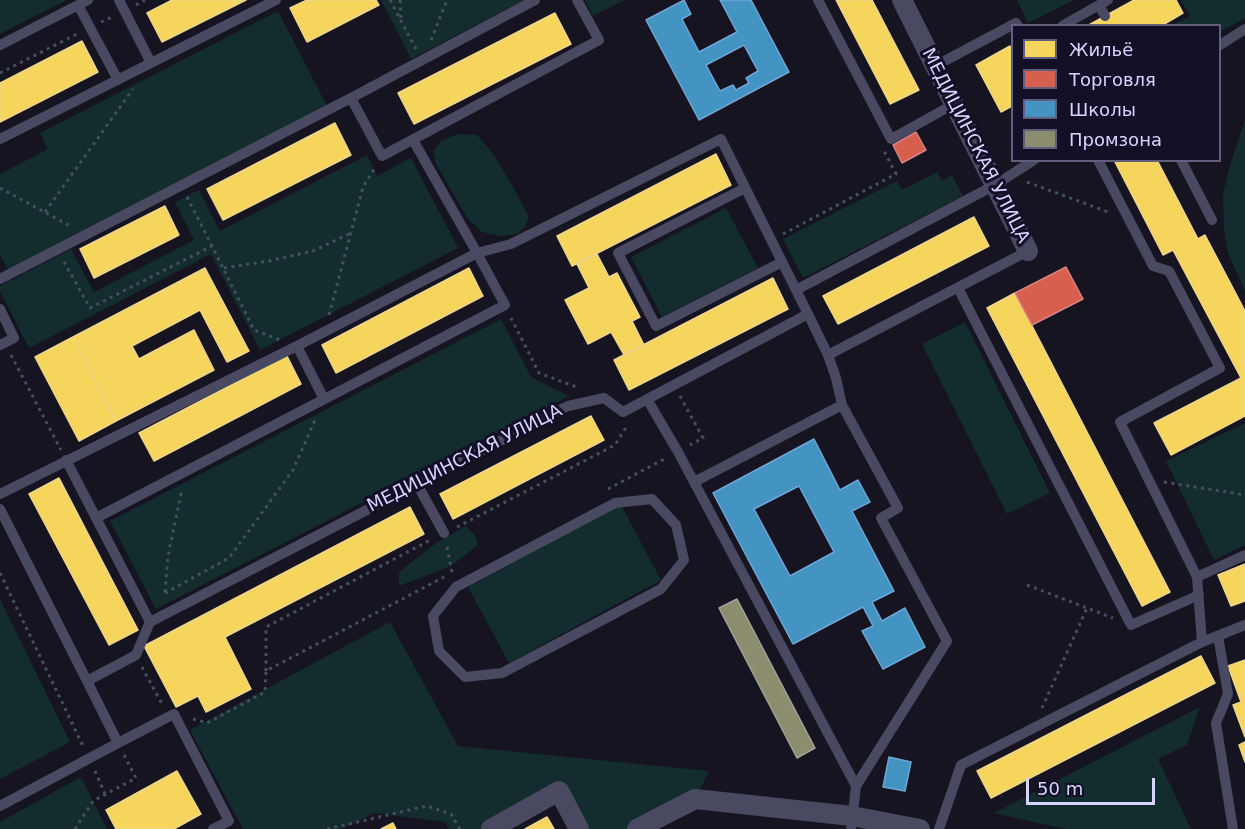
<!DOCTYPE html>
<html>
<head>
<meta charset="utf-8">
<style>
  body { margin:0 }
  #map { position:relative; width:1245px; height:829px; overflow:hidden; background:#161421; font-family:"DejaVu Sans",sans-serif }
  canvas { display:block }
  .legend { position:absolute; left:1011px; top:24px; width:210px; height:138px; box-sizing:border-box; background:#130f26; border:2px solid #625e7d; margin:0; padding:8px 10px; list-style:none; font-size:18px; color:#d9d4ff }
  .legend li { display:flex; align-items:center; gap:12px; height:30px }
  .legend b { width:30px; border:2px solid #625e7d }
  .scale { position:absolute; left:1026px; top:778px; width:129px; height:27px; box-sizing:border-box; border:3px solid #d9d4ff; border-top:0; padding-left:8px; font-size:18px; line-height:21px; white-space:nowrap; color:#d9d4ff; -webkit-text-stroke:4px #130f26; paint-order:stroke }
</style>
</head>
<body>
<div id="map">
<canvas width="1245" height="829"></canvas>
<ul class="legend">
<li><b style="height:16px;background:#f6d55c"></b>Жильё</li>
<li><b style="height:16px;background:#d6604d"></b>Торговля</li>
<li><b style="height:16px;background:#4393c3"></b>Школы</li>
<li><b style="height:16px;background:#8c8c6e"></b>Промзона</li>
</ul>
<div class="scale">50 m</div>
</div>
<script>
const ctx = document.querySelector('canvas').getContext('2d');
ctx.lineJoin = 'round';
function paint(path, color) {
  ctx.fillStyle = color;
  ctx.fill(path, 'evenodd');
}
function toPath(rows) {
  const path = new Path2D();
  for (const r of rows) {
    path.moveTo(r[0], r[1]);
    for (let i = 2; i < r.length; i += 2) path.lineTo(r[i], r[i + 1]);
  }
  return path;
}
function trace(path, color, width, dash) {
  ctx.strokeStyle = color;
  ctx.lineWidth = width;
  ctx.lineCap = dash ? 'butt' : 'round';
  ctx.setLineDash(dash || []);
  ctx.stroke(path);
}
function label(font, color, halo, rows, align = 'center') {
  ctx.font = font + ' "DejaVu Sans",sans-serif';
  ctx.lineWidth = 6;
  ctx.setLineDash([]);
  ctx.textBaseline = 'middle';
  ctx.strokeStyle = halo;
  ctx.fillStyle = color;
  for (const [text, x, y, turn = 0] of rows) {
    ctx.save();
    ctx.translate(x, y);
    ctx.rotate((+turn || 0) * Math.PI / 180);
    ctx.textAlign = isNaN(turn) ? turn : align;
    if (halo) ctx.strokeText(text, 0, 0);
    ctx.fillText(text, 0, 0);
    ctx.restore();
  }
}
paint(toPath([
  [0,0,67,0,0,34],
  [381,0,524,0,411,59],
  [585,0,625,0,593,16],
  [1017,0,1074,0,1028,23],
  [1181,0,1245,0,1245,18,1220,32,1220,26,1173,25,1190,16],
  [278,11,327,106,8,270,0,255,0,174,48,149,40,133],
  [1245,120,1245,291,1228,253,1224,229,1223,195,1230,165],
  [459,134,477,135,491,151,512,185,529,217,525,227,517,234,500,236,482,232,468,219,436,164,433,151,442,140],
  [367,155,377,176,411,158,458,248,260,350,211,254,29,348,0,291,0,286,71,249,94,292,194,240,175,202,199,190,220,231],
  [937,172,942,181,952,175,963,196,803,278,783,239,897,181,902,190],
  [726,208,758,268,662,317,631,257],
  [501,319,531,377,569,396,156,609,110,521],
  [965,322,1050,493,1007,514,922,344],
  [1245,423,1245,545,1214,560,1166,461],
  [621,505,661,580,509,663,468,587],
  [466,526,475,535,478,545,451,566,399,586,399,572,436,543],
  [0,599,70,742,0,779],
  [390,622,458,746,709,771,695,799,637,829,579,829,559,791,491,829,449,829,445,822,374,813,342,829,243,829,190,730],
  [1200,707,1187,745,1158,759,1191,829,1065,829,994,813],
  [81,777,107,829,0,829,0,822]
]), '#132c2d');
const homes = toPath([
  [172,0,246,0,162,42,147,13,172,0],
  [307,0,376,0,379,5,307,42,290,8,307,0],
  [836,0,872,0,919,90,890,104,836,0],
  [1134,0,1176,0,1183,13,1161,26,1087,26,1134,0],
  [555,13,571,44,414,124,398,93,555,13],
  [82,41,98,72,0,122,0,83,82,41],
  [1010,46,1012,50,1012,106,1001,112,976,65,1010,46],
  [335,123,351,155,223,220,207,189,335,123],
  [716,154,731,185,572,266,557,236,716,154],
  [1114,160,1157,160,1198,239,1205,235,1245,311,1245,416,1171,455,1154,423,1241,378,1173,250,1163,255,1114,160],
  [165,206,179,235,94,278,80,249,165,206],
  [974,217,989,246,838,324,823,296,974,217],
  [597,254,609,277,617,273,640,317,632,321,644,345,624,355,611,332,588,344,565,300,589,288,577,264,597,254],
  [205,268,249,351,227,362,200,310,132,346,139,359,194,330,214,370,116,421,73,337,205,268],
  [469,268,483,296,336,373,322,345,469,268],
  [773,278,788,309,629,390,614,360,773,278],
  [1015,293,1170,592,1142,606,987,308,1015,293],
  [73,337,116,421,79,441,35,357,73,337],
  [287,356,301,384,154,461,139,433,287,356],
  [591,416,604,440,453,519,440,494,591,416],
  [59,478,138,630,109,645,29,494,59,478],
  [410,507,424,534,225,637,251,689,206,712,198,696,176,707,144,646,410,507],
  [1245,564,1245,601,1231,606,1218,575,1245,564],
  [1201,656,1215,683,991,798,977,771,1201,656],
  [1245,660,1245,737,1233,705,1241,702,1228,666,1245,660],
  [1245,742,1245,762,1239,745,1245,742],
  [177,771,201,814,174,829,116,829,106,810,177,771],
  [547,817,554,829,525,829,547,817],
  [393,823,396,829,381,829,393,823]
]);
paint(homes, '#f6d55c');
trace(homes, '#edd58d', 1.5);
const shops = toPath([
  [916,132,926,150,902,163,893,145,916,132],
  [1066,267,1083,299,1032,325,1015,293,1066,267]
]);
paint(shops, '#d6604d');
trace(shops, '#d78382', 1.5);
const schools = toPath([
  [684,0,691,14,682,19,699,52,737,32,720,0,751,0,789,72,699,120,646,20,684,0],
  [744,45,758,71,746,78,749,83,736,90,733,85,720,91,706,65,744,45],
  [814,439,840,490,858,480,870,502,852,511,894,591,872,602,882,621,905,608,925,647,883,669,862,631,873,626,863,607,793,644,713,493,814,439],
  [799,486,834,552,790,576,754,509,799,486],
  [889,757,911,762,905,791,883,787,889,757]
]);
paint(schools, '#4393c3');
trace(schools, '#70a6d5', 1.5);
const industry = toPath([
  [737,599,815,748,797,758,719,608,737,599]
]);
paint(industry, '#8c8c6e');
trace(industry, '#a3a29a', 1.5);
trace(toPath([
  [390,0,416,49],
  [400,0,401,19],
  [136,5,145,0],
  [101,22,114,16],
  [431,40,447,0],
  [0,73,79,33],
  [1027,182,1111,213],
  [0,188,72,227],
  [187,197,212,246],
  [45,212,133,89],
  [783,234,896,174,884,151],
  [64,262,90,308,212,246,254,330,280,340],
  [224,268,269,261,313,251,351,233],
  [329,315,363,187,375,168],
  [511,318,539,373,579,388],
  [11,355,61,450],
  [680,396,703,438,690,445],
  [1164,482,1245,495],
  [608,489,666,458],
  [457,527,615,445,625,429,625,426],
  [447,547,452,572],
  [0,573,83,746],
  [1027,585,1113,618],
  [165,592,168,556,182,489],
  [165,593,229,558,293,470,316,418],
  [142,667,163,706],
  [266,671,266,627,432,539],
  [1042,708,1087,608],
  [193,719,207,723,265,692,266,671,446,576],
  [95,771,105,794],
  [75,829,93,801,136,778,123,753],
  [327,829,427,806,451,814,460,829]
]), '#44505f', 3, [3, 4.5]);
trace(toPath([
  [119,0,151,63],
  [818,0,891,139,954,104],
  [78,5,118,80],
  [1099,5,1105,16],
  [1062,26,1108,0],
  [0,45,88,0],
  [1220,45,1245,29],
  [935,66,1016,23,1018,26],
  [351,98,382,156,599,40,577,0],
  [0,139,276,0],
  [1098,160,1153,266,1169,271,1220,368,1120,422,1197,577,1245,555],
  [1181,160,1212,220],
  [745,188,618,253,656,326,782,262],
  [0,279,351,98,535,0],
  [958,288,1131,625,1199,595],
  [796,290,995,185,1034,160],
  [0,309,14,338,0,345],
  [297,346,324,399],
  [828,355,836,378,842,405],
  [647,399,678,452,856,786,851,829],
  [66,460,150,622],
  [694,482,842,405,898,508,881,518,947,641,856,786],
  [417,484,444,533],
  [0,494,297,346,477,253,511,244,721,139,808,314],
  [652,499,676,525,684,560,661,589,502,673,465,677,439,651,433,616,456,587,615,503,652,499],
  [0,509,87,681],
  [96,518,505,305,477,253,413,140],
  [1197,577,1202,642,1245,625],
  [1218,636,1228,694,1216,723,1233,829],
  [118,743,174,714,229,821,213,829],
  [0,806,118,743,87,681,136,655,150,622,568,406,604,398,623,412,808,314,828,355,1028,251],
  [939,829,961,765,1202,642]
]), '#4a4962', 10);
trace(toPath([
  [902,0,1028,251],
  [491,829,559,791,579,829],
  [637,829,695,799,852,816,920,829]
]), '#4a4962', 20);
label('18px', '#d9d4ff', '#130f26', [
  ["МЕДИЦИНСКАЯ УЛИЦА",975,146,63],
  ["МЕДИЦИНСКАЯ УЛИЦА",465,459,-27]
]);
</script>
</body>
</html>
